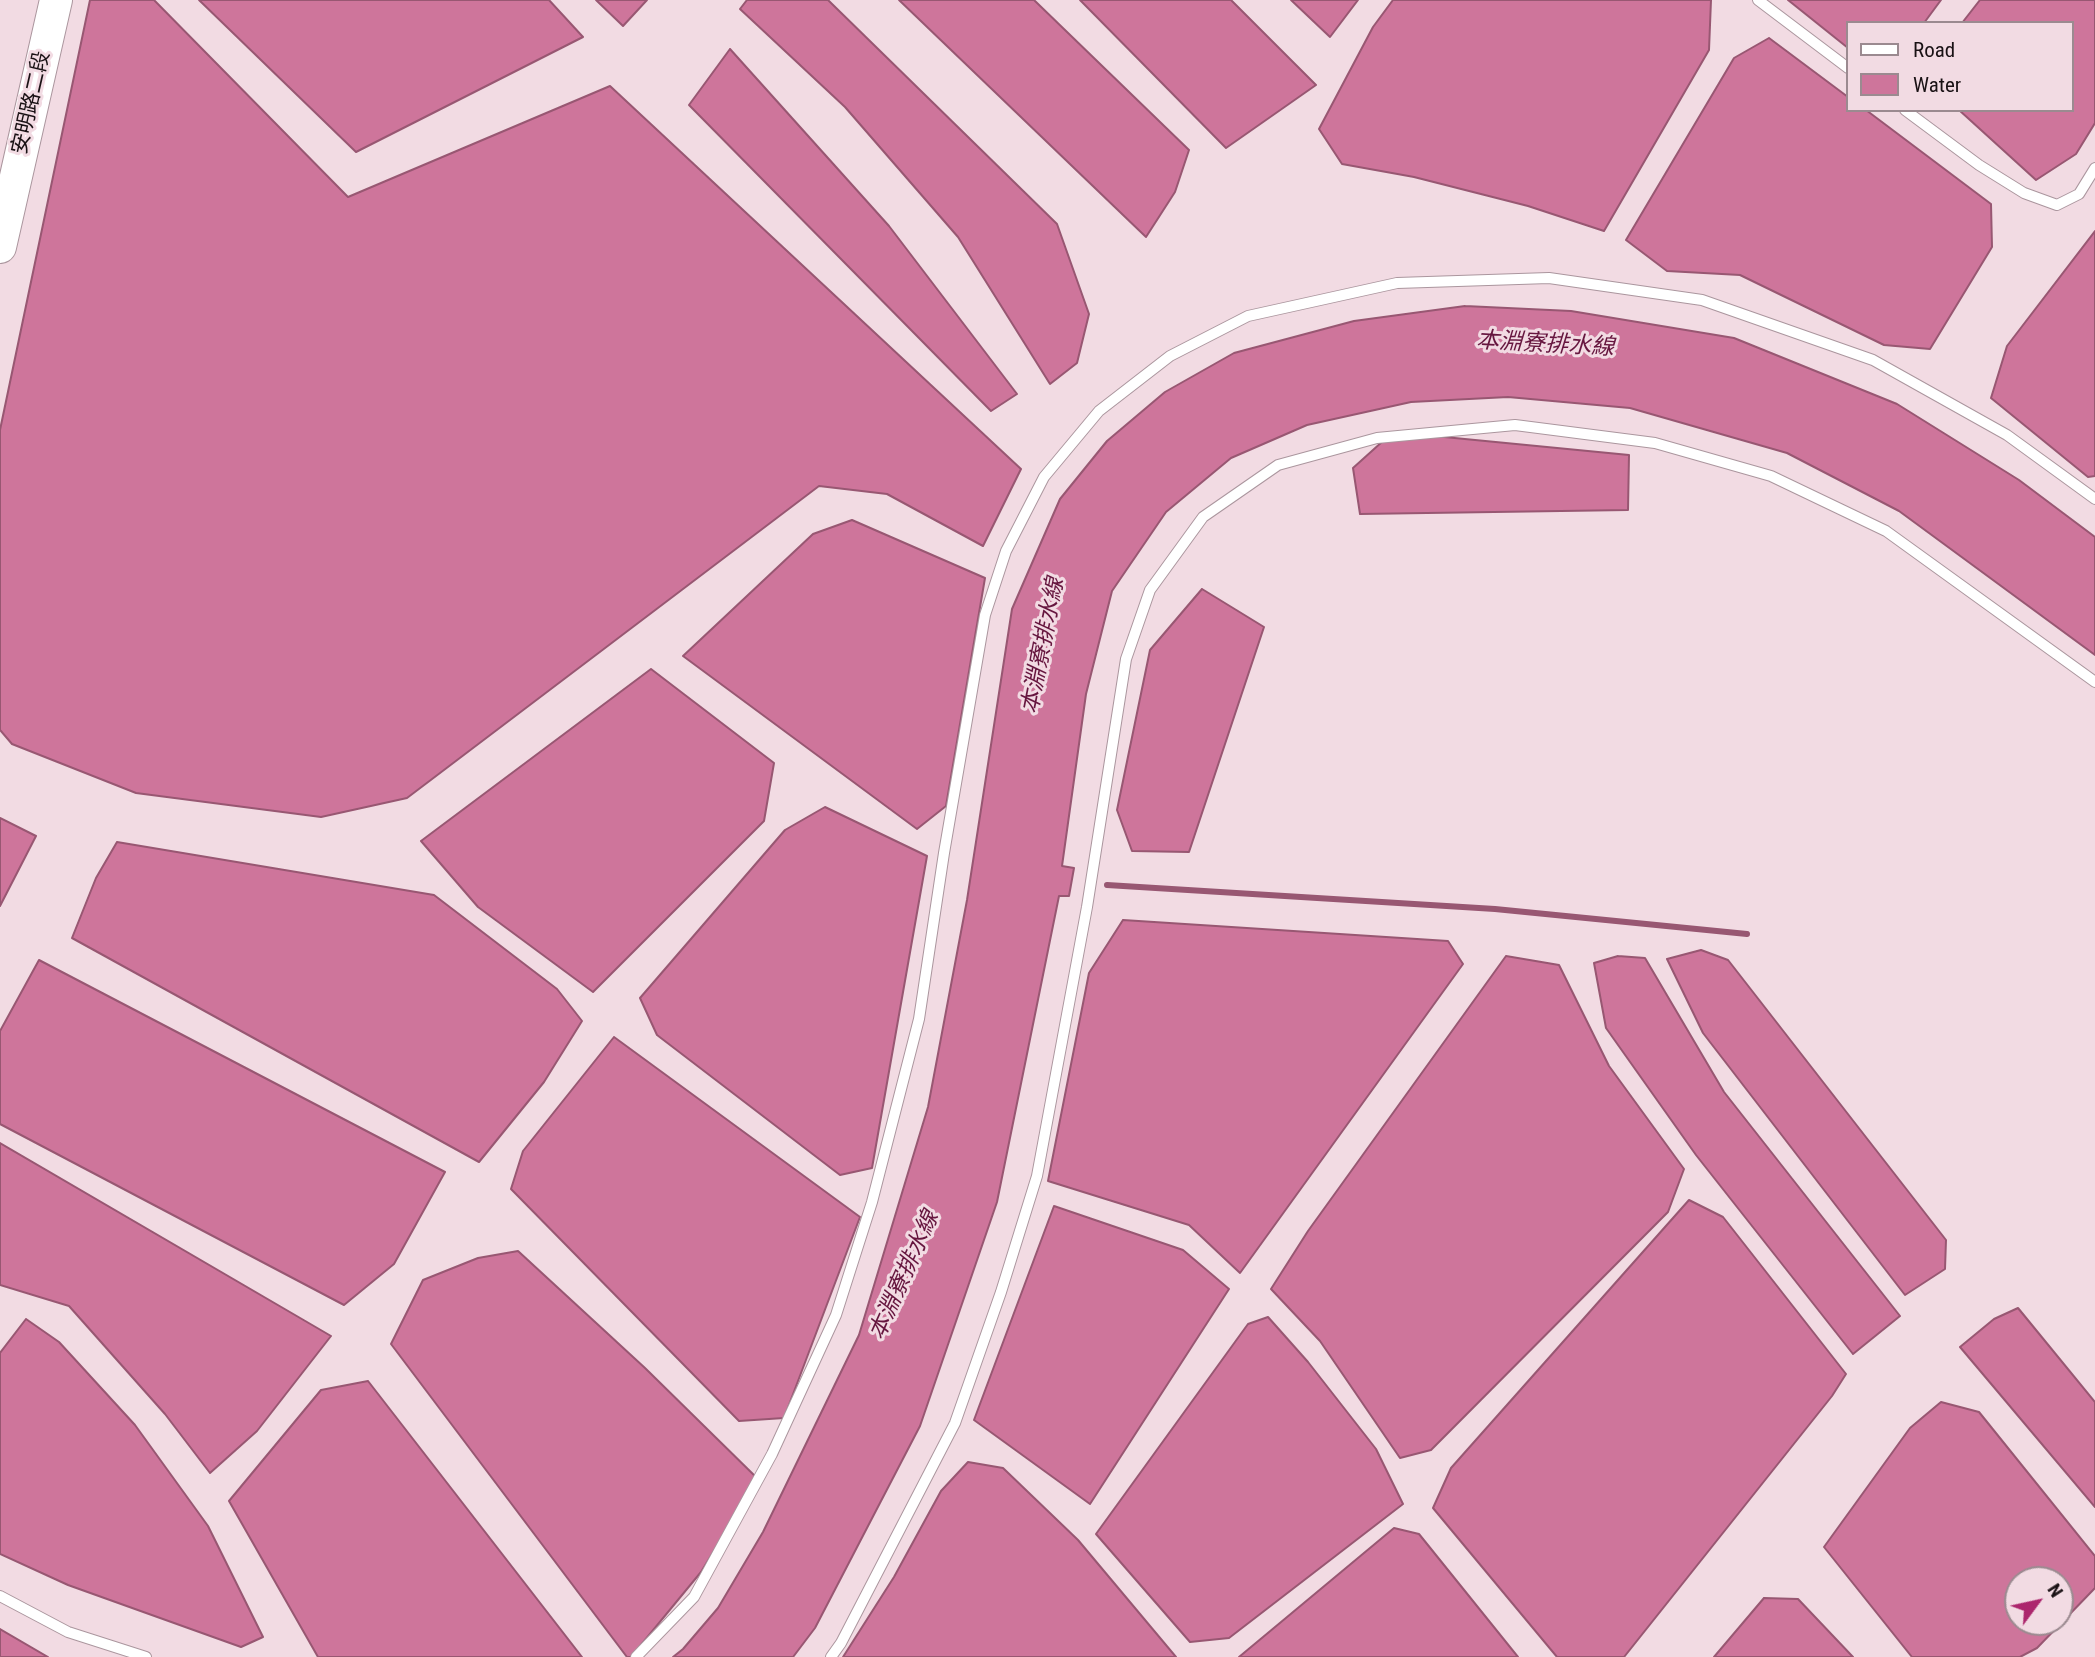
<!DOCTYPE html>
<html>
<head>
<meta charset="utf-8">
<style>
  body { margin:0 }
  #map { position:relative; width:2095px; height:1657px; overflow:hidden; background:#f2dbe3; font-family:"Roboto Condensed",sans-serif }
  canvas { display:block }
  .legend { position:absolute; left:1846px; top:21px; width:228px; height:91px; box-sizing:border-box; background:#f2dbe3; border:2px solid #9b8a90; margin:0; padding:9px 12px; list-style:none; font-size:21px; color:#191114 }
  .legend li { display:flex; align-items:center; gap:14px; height:35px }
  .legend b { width:35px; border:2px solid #9b8a90 }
  .north { position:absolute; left:2004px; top:1566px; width:70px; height:70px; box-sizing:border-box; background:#f2dbe3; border:2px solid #9b8a90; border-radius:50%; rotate:57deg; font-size:19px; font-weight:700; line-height:28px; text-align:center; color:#191114 }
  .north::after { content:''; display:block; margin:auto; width:24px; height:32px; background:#ac266d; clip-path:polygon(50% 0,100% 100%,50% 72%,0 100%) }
</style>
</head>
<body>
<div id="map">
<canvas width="2095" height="1657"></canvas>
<ul class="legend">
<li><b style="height:9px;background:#fff"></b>Road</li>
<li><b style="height:19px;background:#ce759b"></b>Water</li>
</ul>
<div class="north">N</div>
</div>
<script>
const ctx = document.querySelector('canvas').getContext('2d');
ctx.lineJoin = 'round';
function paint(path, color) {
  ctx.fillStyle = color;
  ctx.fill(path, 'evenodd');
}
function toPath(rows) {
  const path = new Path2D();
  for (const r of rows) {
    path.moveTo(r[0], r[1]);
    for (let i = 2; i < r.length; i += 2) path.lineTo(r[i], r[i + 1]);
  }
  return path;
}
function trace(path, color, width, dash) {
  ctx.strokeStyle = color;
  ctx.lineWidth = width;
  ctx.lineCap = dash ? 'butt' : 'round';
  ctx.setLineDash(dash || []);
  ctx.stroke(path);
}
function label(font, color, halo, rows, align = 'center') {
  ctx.font = font + ' "Roboto Condensed","Noto Sans TC",sans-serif';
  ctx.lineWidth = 6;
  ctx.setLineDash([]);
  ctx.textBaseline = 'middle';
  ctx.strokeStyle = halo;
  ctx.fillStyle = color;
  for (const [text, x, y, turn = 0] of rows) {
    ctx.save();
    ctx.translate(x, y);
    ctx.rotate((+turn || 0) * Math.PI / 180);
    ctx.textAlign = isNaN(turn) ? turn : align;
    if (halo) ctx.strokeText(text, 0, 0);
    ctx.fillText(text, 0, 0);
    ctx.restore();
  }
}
const water = toPath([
  [90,0,154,0,348,197,610,86,1021,469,983,546,887,494,819,486,407,798,321,817,136,793,12,744,0,730,0,430,90,0],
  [199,0,549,0,583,37,356,152,199,0],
  [596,0,647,0,623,26,596,0],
  [747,0,828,0,1057,224,1089,314,1077,363,1050,384,958,237,845,107,740,9,747,0],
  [899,0,1034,0,1189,150,1175,192,1146,237,899,0],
  [1080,0,1231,0,1316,85,1226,148,1080,0],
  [1291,0,1358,0,1330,37,1291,0],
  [1393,0,1711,0,1709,50,1604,231,1528,206,1414,177,1342,164,1319,129,1373,27,1393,0],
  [1788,0,1941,0,1924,23,1848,23,1848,48,1788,0],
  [1980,0,2095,0,2095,123,2076,154,2036,180,1959,110,2072,110,2072,23,1962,23,1980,0],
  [1769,38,1848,97,1848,110,1866,110,1991,204,1992,247,1930,349,1884,345,1740,275,1667,271,1626,240,1734,58,1769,38],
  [730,49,889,226,1017,394,991,411,689,105,730,49],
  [2095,231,2095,476,2088,477,1991,398,2007,346,2095,231],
  [1465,306,1571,311,1734,338,1897,404,2019,480,2095,537,2095,655,1899,511,1787,453,1630,408,1508,397,1411,402,1307,425,1231,458,1166,512,1112,591,1086,694,1062,866,1074,868,1069,896,1059,896,997,1202,920,1426,815,1628,793,1657,673,1657,683,1649,718,1608,763,1532,859,1335,928,1107,967,900,1012,609,1060,499,1107,441,1165,392,1234,353,1354,321,1465,306],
  [1393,432,1629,455,1628,510,1360,514,1353,468,1393,432],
  [852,520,985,578,946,806,917,829,683,656,813,534,852,520],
  [1202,589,1264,627,1189,852,1132,851,1117,810,1150,650,1202,589],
  [651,669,774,763,764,821,593,992,478,907,421,841,651,669],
  [825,807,927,856,872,1168,840,1175,657,1035,640,998,785,830,825,807],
  [0,818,36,836,0,906,0,818],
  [117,842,434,895,557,989,582,1021,544,1082,479,1162,72,938,96,878,117,842],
  [1123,920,1448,941,1463,964,1240,1273,1189,1225,1048,1181,1089,973,1123,920],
  [1701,950,1728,960,1946,1240,1945,1269,1905,1295,1703,1033,1667,959,1701,950],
  [1506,956,1559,965,1609,1066,1684,1169,1668,1212,1431,1450,1400,1458,1320,1341,1271,1289,1308,1231,1506,956],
  [1618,956,1645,958,1724,1092,1900,1316,1853,1354,1696,1155,1606,1028,1594,963,1618,956],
  [39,960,445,1172,394,1264,344,1305,0,1124,0,1031,39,960],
  [614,1037,860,1217,784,1418,739,1421,511,1189,523,1151,614,1037],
  [0,1143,331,1336,257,1431,210,1473,165,1414,69,1306,0,1285,0,1143],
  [1689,1200,1723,1217,1846,1374,1832,1396,1624,1657,1557,1657,1433,1508,1451,1468,1689,1200],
  [1054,1206,1183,1250,1229,1289,1090,1504,974,1420,1054,1206],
  [518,1251,645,1368,758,1479,701,1572,631,1657,627,1657,391,1344,423,1280,478,1258,518,1251],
  [2018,1308,2095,1402,2095,1507,1960,1347,1994,1319,2018,1308],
  [1268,1317,1308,1362,1376,1449,1403,1504,1229,1638,1190,1642,1096,1534,1248,1324,1268,1317],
  [26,1319,59,1342,135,1425,208,1526,263,1637,241,1647,68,1585,0,1554,0,1353,26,1319],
  [368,1381,582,1657,318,1657,229,1501,321,1390,368,1381],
  [1941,1402,1979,1412,2095,1556,2095,1588,2037,1648,2020,1657,1912,1657,1824,1547,1910,1428,1941,1402],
  [2018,1580,2060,1580,2060,1622,2018,1622,2018,1580],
  [968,1462,1003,1468,1078,1540,1176,1657,843,1657,894,1577,941,1491,968,1462],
  [1394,1528,1419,1534,1518,1657,1239,1657,1394,1528],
  [1764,1598,1798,1599,1853,1657,1714,1657,1764,1598],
  [0,1629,48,1657,0,1657,0,1629]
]);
paint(water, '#ce759b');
trace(water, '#985772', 2);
trace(toPath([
  [1107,885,1495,909,1747,934]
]), '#985772', 6);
const service = toPath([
  [1758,0,1848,68],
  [1905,110,1979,165,2024,193,2057,205,2079,194,2095,168],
  [0,1596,68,1632,146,1657],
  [636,1657,694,1597,772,1454,836,1315,872,1202,919,1019,944,853,985,615,1006,551,1044,477,1099,411,1170,356,1248,316,1397,283,1549,278,1702,300,1873,360,2007,435,2095,499],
  [831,1657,841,1643,955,1423,1001,1292,1037,1176,1087,907,1126,659,1150,590,1203,517,1278,465,1377,438,1515,425,1655,443,1771,476,1886,531,2095,682]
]);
const primary = toPath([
  [0,247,56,0]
]);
trace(service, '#ab969e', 12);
trace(primary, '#ab969e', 34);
trace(service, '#fff', 10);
trace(primary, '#fff', 32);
label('21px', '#191114', '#f2dbe3', [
  ["安明路二段",32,103,-77]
]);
label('italic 23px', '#66163f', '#f2dbe3', [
  ["本淵寮排水線",1545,345,3],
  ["本淵寮排水線",1044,646,-79],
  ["本淵寮排水線",905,1276,-66]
]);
</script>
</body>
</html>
